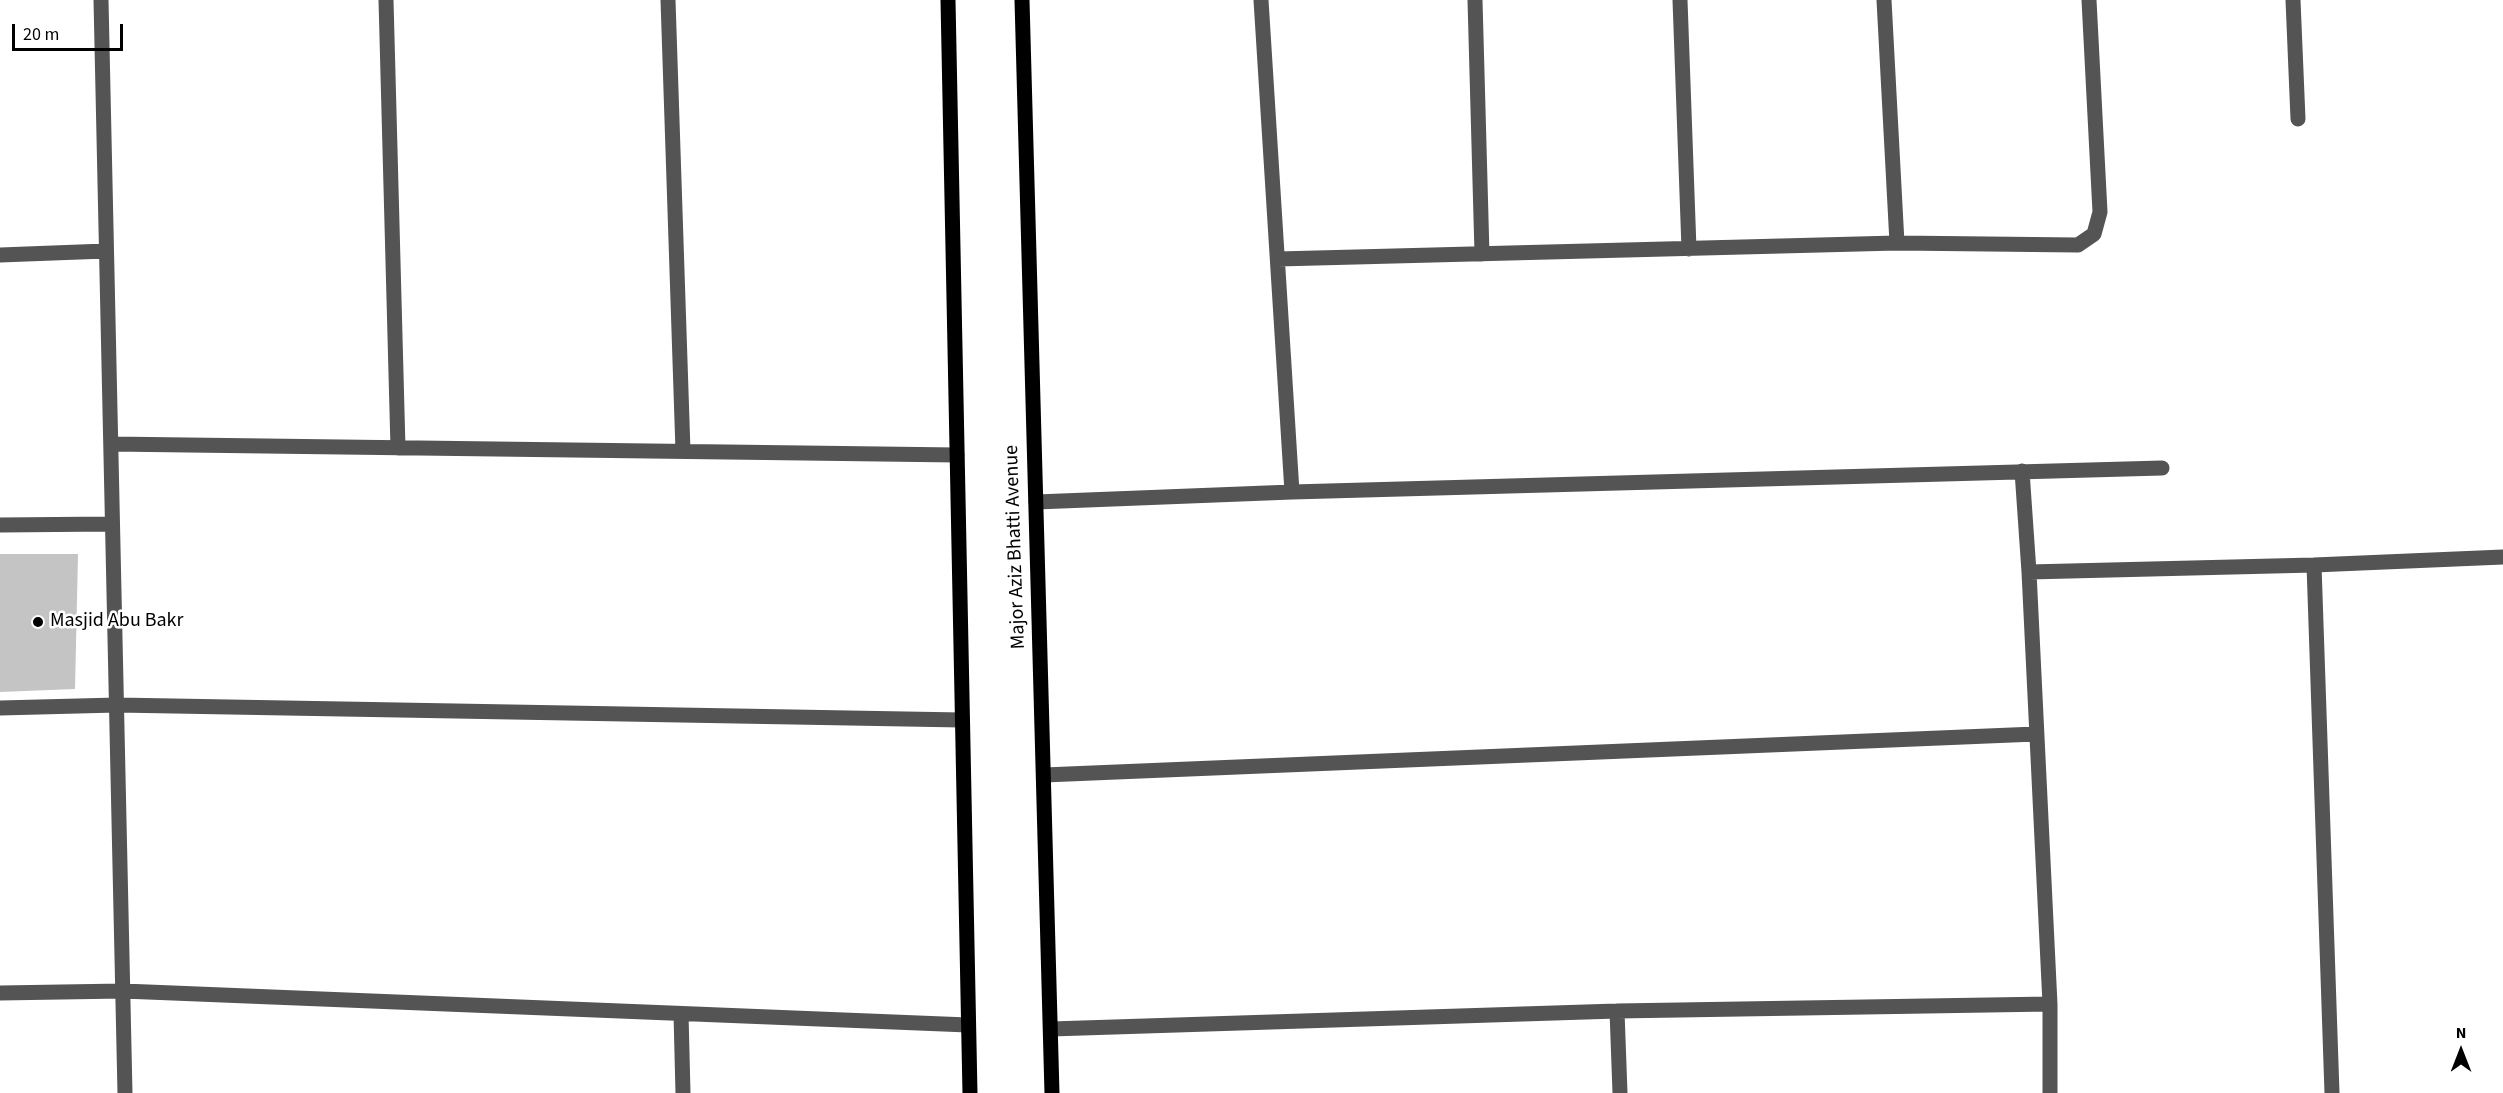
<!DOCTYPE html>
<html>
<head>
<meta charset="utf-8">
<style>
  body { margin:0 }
  #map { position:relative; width:2503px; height:1093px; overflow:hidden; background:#fff; font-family:"Source Sans 3",sans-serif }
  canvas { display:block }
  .north { position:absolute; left:2431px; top:1021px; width:60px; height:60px; -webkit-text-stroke:4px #fff; paint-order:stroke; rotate:0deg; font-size:16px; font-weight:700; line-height:24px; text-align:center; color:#000 }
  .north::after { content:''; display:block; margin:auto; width:21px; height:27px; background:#000; clip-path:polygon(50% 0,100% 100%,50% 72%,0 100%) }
  .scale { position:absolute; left:12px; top:24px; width:111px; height:27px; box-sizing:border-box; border:3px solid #000; border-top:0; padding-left:8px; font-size:18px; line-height:21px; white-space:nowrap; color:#000; -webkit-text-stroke:4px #fff; paint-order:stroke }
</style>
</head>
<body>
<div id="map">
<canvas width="2503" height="1093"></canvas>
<div class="north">N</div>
<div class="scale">20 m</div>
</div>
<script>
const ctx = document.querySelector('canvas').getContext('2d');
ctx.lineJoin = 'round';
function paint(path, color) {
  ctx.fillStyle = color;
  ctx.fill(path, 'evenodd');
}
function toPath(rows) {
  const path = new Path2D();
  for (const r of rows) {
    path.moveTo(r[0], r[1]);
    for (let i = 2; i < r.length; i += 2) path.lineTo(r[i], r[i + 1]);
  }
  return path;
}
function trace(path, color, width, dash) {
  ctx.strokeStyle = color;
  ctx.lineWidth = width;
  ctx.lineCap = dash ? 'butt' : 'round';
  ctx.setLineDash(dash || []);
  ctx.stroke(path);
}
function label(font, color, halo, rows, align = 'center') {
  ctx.font = font + ' "Source Sans 3",sans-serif';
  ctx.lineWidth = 5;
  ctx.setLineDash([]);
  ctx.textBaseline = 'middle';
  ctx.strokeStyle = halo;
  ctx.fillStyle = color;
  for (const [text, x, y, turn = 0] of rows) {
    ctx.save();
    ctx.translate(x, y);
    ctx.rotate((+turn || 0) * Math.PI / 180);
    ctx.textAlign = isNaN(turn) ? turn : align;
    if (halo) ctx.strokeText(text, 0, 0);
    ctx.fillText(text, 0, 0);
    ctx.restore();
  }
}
paint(toPath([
  [0,554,78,554,75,689,0,692]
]), '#c4c4c4');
trace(toPath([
  [101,0,125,1093],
  [386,0,398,448],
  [668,0,683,451],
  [1261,0,1292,492],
  [1475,0,1482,254],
  [1680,0,1689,249],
  [1884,0,1897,243],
  [2293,0,2298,119],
  [0,255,106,251],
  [1278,259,1897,243,2078,245,2094,234,2100,212,2089,0],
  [111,444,957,455],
  [2022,471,2029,572,2050,1004,2050,1093],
  [1036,502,1292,492,2162,468],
  [0,525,112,524],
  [2314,565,2332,1093],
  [2029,572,2314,565,2503,557],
  [0,708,117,705,962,720],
  [1044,775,2036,734],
  [0,993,123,991,968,1025],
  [1617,1011,1620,1093],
  [681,1014,683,1093],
  [1051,1029,1617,1011,2050,1004]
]), '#545454', 15);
trace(toPath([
  [948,0,970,1093],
  [1022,0,1052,1093]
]), '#000', 15);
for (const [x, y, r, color] of [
  [38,622,6,"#000"]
]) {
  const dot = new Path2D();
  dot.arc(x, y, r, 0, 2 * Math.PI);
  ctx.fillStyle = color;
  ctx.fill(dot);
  trace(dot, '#fff', 2);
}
label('20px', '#000', '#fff', [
  ["Major Aziz Bhatti Avenue",1016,547,-92]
]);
label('20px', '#000', '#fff', [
  ["Masjid Abu Bakr",50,622]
], 'left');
</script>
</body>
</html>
